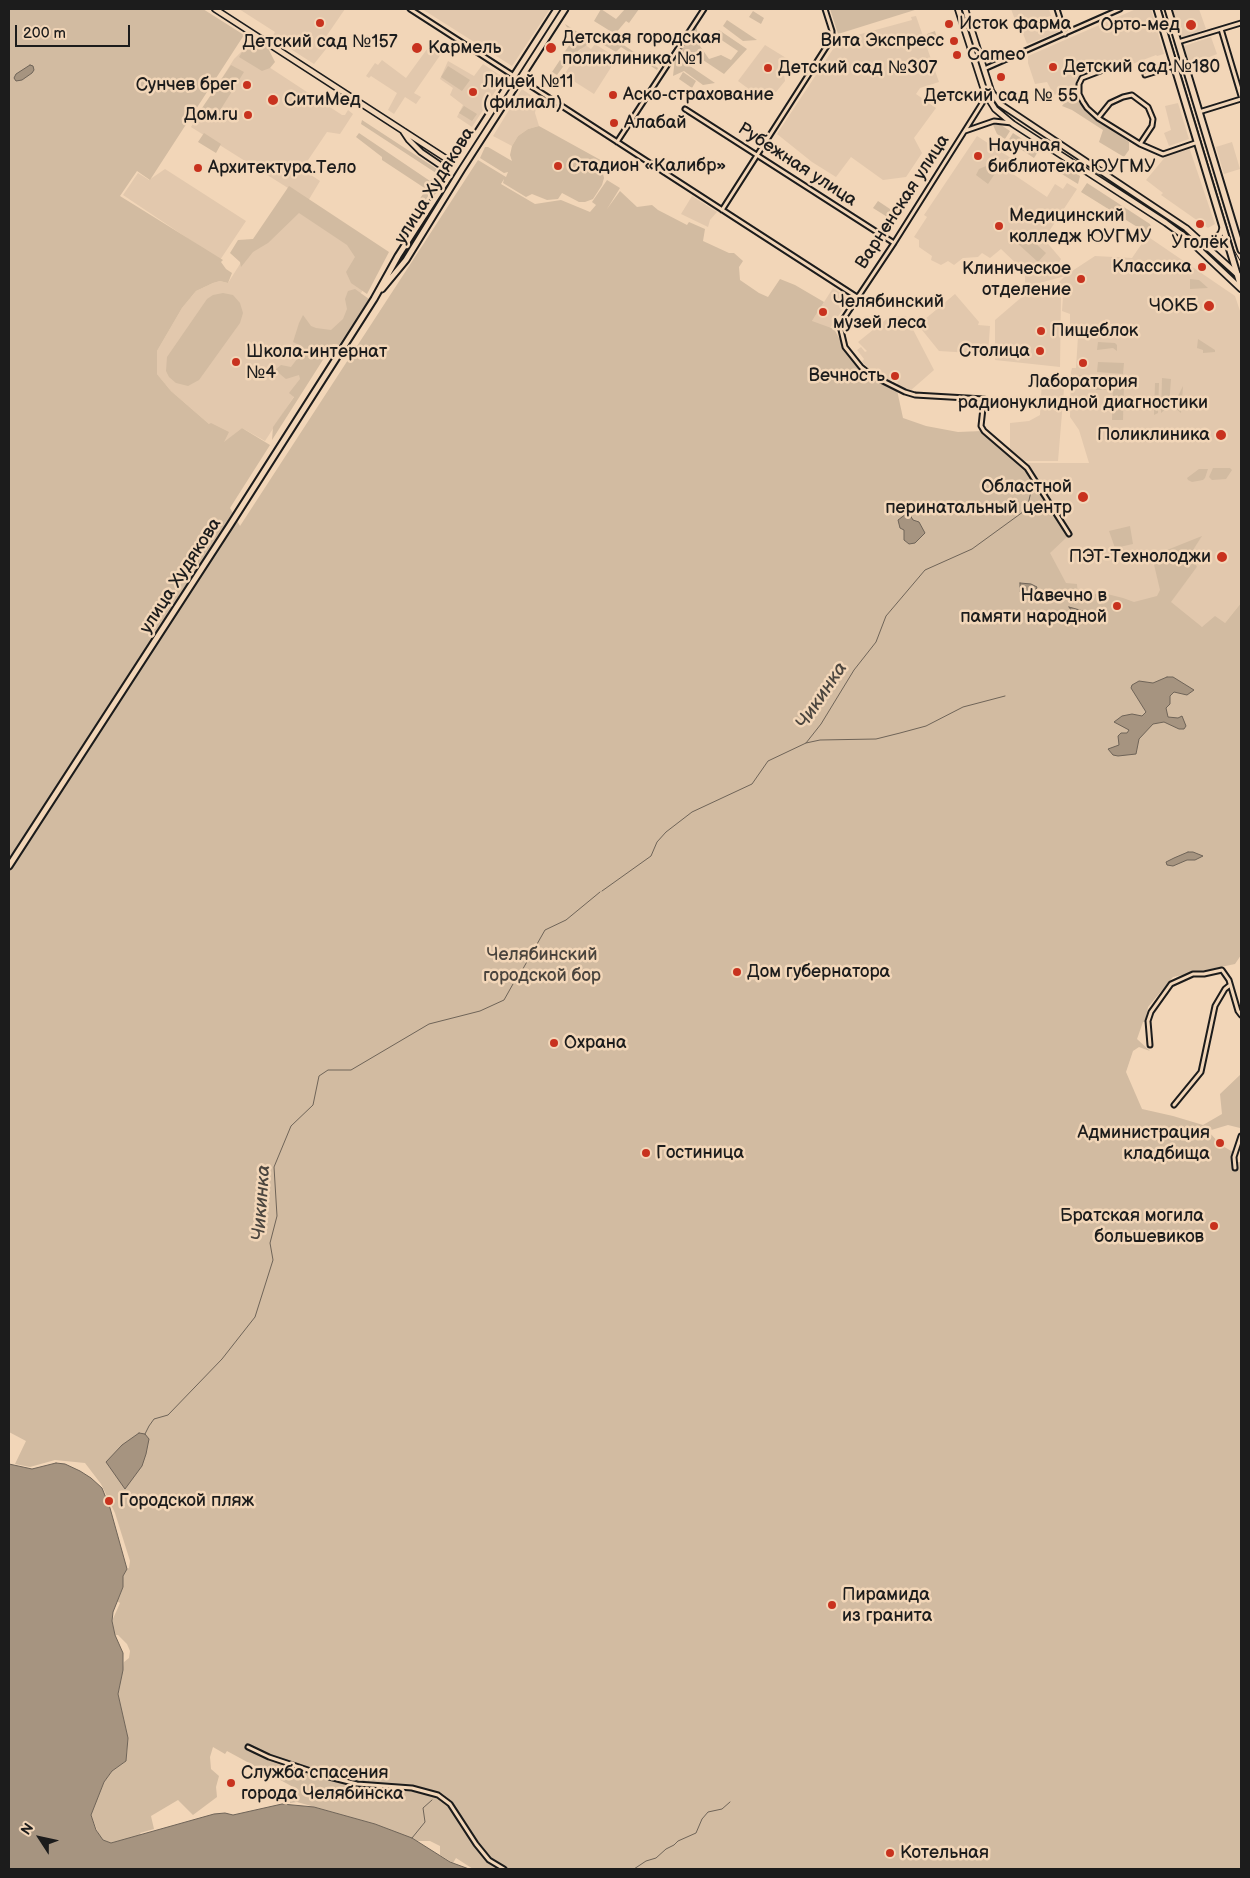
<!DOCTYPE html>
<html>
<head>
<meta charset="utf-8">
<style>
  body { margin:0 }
  #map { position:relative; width:1250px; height:1878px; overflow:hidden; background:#f2d6b8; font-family:"Balsamiq Sans",sans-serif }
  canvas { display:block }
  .frame { position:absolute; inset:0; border:10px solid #1c1c1c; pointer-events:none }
  .north { position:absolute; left:15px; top:1813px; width:50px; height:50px; -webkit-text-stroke:4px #f2d6b8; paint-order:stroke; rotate:305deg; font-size:14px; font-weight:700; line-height:20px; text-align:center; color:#1c1c1c }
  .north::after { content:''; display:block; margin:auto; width:18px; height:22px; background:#1c1c1c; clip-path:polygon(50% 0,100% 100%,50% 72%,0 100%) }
  .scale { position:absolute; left:15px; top:25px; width:115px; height:22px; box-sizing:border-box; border:2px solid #1c1c1c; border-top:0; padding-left:6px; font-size:15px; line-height:18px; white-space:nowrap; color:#1c1c1c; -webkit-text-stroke:4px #f2d6b8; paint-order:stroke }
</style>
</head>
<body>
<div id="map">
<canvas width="1250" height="1878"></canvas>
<div class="frame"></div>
<div class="north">N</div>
<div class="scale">200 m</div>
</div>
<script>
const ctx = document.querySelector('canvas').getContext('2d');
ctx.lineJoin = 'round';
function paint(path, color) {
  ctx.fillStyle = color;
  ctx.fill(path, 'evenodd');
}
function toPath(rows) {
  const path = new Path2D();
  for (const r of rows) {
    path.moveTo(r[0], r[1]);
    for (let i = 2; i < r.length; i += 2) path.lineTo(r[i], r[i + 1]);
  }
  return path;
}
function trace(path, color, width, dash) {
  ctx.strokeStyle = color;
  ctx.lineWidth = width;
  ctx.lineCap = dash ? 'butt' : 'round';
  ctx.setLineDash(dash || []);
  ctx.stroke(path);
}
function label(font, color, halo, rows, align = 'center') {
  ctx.font = font + ' "Balsamiq Sans",sans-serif';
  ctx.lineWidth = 5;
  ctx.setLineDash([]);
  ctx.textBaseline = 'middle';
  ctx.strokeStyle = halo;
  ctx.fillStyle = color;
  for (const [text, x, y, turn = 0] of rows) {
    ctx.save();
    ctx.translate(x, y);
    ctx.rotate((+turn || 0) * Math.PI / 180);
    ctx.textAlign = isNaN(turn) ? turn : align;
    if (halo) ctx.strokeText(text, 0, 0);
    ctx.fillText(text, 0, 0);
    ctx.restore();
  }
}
paint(toPath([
  [239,9,345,9,323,41,326,43,326,49,314,64,272,37,275,32],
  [422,9,550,9,512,66],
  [1011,9,1049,9,1051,16,1017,25],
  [1136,9,1151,9,1164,54,1157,56,1156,55,1122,68,1120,65,1111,68,1109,64,1077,78,1077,87,1054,95,1047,82,1035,84,1028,63,1028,56],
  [1172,9,1199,9,1206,29,1180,39],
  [916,16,939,82,920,88,916,94,936,108,914,138,922,153,906,177,883,180,851,157,836,177,812,162,777,134,839,40,912,20,911,17],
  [1055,20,1059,32,1027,44,1022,31],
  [1211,37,1217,54,1207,58,1207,64,1190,70,1188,69,1181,47],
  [584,44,591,49,595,44,617,58,594,94,564,75],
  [430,45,441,54,414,93,421,97,416,104,405,97,394,114,388,110,397,93,371,76,369,78,366,76,375,63,378,65,382,60,406,78],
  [765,45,791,61,784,74,785,81,776,92,773,92,766,102,738,81],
  [243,50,342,115,345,115,348,110,353,114,340,134,327,132,302,169,320,181,308,201,387,253,265,441,242,428,224,443,209,424,171,391,157,374,157,351,182,308,196,291,213,283,220,281,228,283,288,188,191,127,234,59],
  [448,61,474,76,483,64,504,78,472,127,457,117,463,105,450,95,453,88,440,79],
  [522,89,539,101,536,107,535,113,539,126,528,129,518,136,512,146,493,136],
  [1178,103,1189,139,1169,146,1164,133,1171,130,1165,106],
  [977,136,1020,164,1013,174,1047,197,1055,184,1063,189,1067,183,1077,189,1044,239,1061,259,1057,266,1066,275,1095,256,1132,258,1147,236,1235,296,1241,314,1241,603,1225,623,1202,627,1085,609,1042,554,1058,536,1071,533,1034,475,1025,465,1027,463,1089,463,1079,430,1070,417,1071,372,1072,368,1076,368,1078,336,1077,330,1070,330,1070,314,1062,311,1063,297,1054,287,1065,276,1025,287,1025,272,1001,249,990,258,982,253,978,257,963,258,954,265,948,261,941,265,931,260,932,256,919,247,919,240,914,237,927,217,924,215],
  [1201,537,1192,552,1197,567,1171,601,1160,559],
  [1232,142,1240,169,1224,174,1216,147],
  [1189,147,1215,224,1208,228,1161,195,1163,193,1146,180,1166,156],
  [165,169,246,221,220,260,123,195,138,173,149,180],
  [692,196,717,212,710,220,708,227,681,214],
  [1050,286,1061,297,1060,367,995,360,995,320,1030,290],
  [833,288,850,299,828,331,810,324],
  [955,294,979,322,978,325,990,326,988,354,939,351,918,325],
  [906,316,934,370,910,391,896,385,898,382,892,379,890,382,887,381,870,370,862,362,864,359,857,350,861,347,865,352,867,351,858,342,889,317],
  [1065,377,1058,461,1022,461,1010,451,1010,423,1029,421,1040,415,1042,379]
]), '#e2c8ad');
paint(toPath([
  [9,9,203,9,244,35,150,180,137,171,120,196,223,260,221,262,226,269,232,273,228,283,220,281,213,283,196,291,182,308,157,351,157,374,171,391,209,424,211,423,229,432,224,442,242,428,270,445,230,508,240,526,478,160,506,177,508,172,504,173,480,158,485,147,488,147,512,161,510,155,512,146,518,136,528,129,539,126,606,163,602,169,604,178,602,185,593,199,585,202,579,202,562,193,558,199,547,200,532,194,526,197,503,183,504,179,501,184,535,204,561,200,590,212,596,205,592,202,607,180,620,188,607,209,620,191,637,207,652,205,658,210,687,225,689,222,705,229,703,241,729,253,734,253,743,261,739,267,740,280,759,293,768,297,780,279,795,285,824,302,812,321,834,329,844,347,862,370,868,374,897,390,903,418,926,426,958,432,982,431,1026,469,1068,536,1050,553,1066,583,1077,584,1078,596,1103,593,1123,598,1134,602,1157,596,1160,590,1152,556,1202,536,1192,552,1197,567,1171,602,1202,627,1215,616,1225,623,1241,603,1241,955,1235,964,1173,977,1148,1007,1145,1022,1143,1022,1137,1039,1150,1051,1139,1047,1133,1051,1126,1072,1142,1109,1173,1116,1203,1125,1222,1114,1220,1094,1241,1074,1241,1127,1240,1128,1228,1125,1208,1131,1221,1145,1233,1152,1232,1156,1238,1162,1241,1162,1241,1869,473,1869,456,1858,453,1863,440,1855,440,1846,430,1841,417,1841,375,1824,297,1802,290,1803,290,1798,287,1797,287,1790,295,1788,227,1751,225,1754,213,1747,210,1757,211,1769,219,1776,216,1787,217,1797,193,1815,178,1800,151,1816,154,1829,140,1833,141,1835,111,1843,103,1840,99,1835,91,1815,96,1800,104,1782,112,1771,126,1761,127,1752,128,1738,118,1694,124,1662,129,1658,130,1651,127,1644,118,1635,115,1635,112,1621,120,1603,117,1601,123,1587,123,1576,127,1569,129,1568,130,1561,115,1513,101,1484,85,1463,55,1460,30,1467,15,1464,26,1441,9,1432],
  [601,9,616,19,625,9,639,9,629,23,626,21,615,34,594,21],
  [830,9,918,9,838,34],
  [753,11,764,18,761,24,749,17],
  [727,20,757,40,743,41,723,26],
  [565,24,582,35,587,45,579,50,573,57,563,59,561,57,570,44,575,46,575,40],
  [696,24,700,46,709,59,721,55,731,60,738,51,714,35,719,30,747,49,724,74,688,50,681,60,715,83,703,85,684,71,673,76,675,58],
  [935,31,938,44,931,46,927,34],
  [251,38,268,48,275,62,270,68,262,71,239,57],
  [609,38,622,44,658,68,657,70,621,47,616,52,604,45],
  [650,51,663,59,660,64,647,56],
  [560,60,565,64,557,75,552,72],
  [231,65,244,72,219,112,212,108,205,110,202,108],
  [448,66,470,80,462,91,441,77],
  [683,72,696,81,692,88,679,79],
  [1079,100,1084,110,1129,142,1129,150,1124,157,1099,142,1103,130,1072,110,1062,106,1066,101],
  [464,106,477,114,472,121,459,113],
  [362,120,443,173,412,221,408,218,426,189,382,160,382,157,356,137,359,133,430,181,436,173,361,124],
  [993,125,1001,125,1010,131,1005,139,997,134],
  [204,133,221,144,216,153,198,142],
  [1013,133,1039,150,1034,158,1008,141],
  [1057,161,1080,176,1078,184,1052,168],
  [991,164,998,169,988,184,976,175,979,169],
  [1087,183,1150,224,1151,227,1147,233,1081,192],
  [289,186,389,252,367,294,351,283,346,272,355,257,347,245,299,213,268,243,253,252,241,267,240,262,230,253,238,240,253,239],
  [878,201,893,211,889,218,873,208],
  [1024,233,1046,253,1038,262,1016,242],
  [1190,279,1199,280,1208,288,1190,289],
  [355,289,369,299,339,345,333,344,272,440,273,427,294,397,289,393,300,379,299,375,286,379,275,370,281,365,291,367,300,355,301,346,293,342,299,323,303,315,311,326,316,328,331,330,343,319,347,309,345,299,348,291],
  [223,293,233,295,240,303,243,313,240,323,199,380,188,386,176,383,169,377,166,371,167,357,207,299,213,295],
  [1198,339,1215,350,1215,352,1203,353,1203,350,1197,348],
  [1098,342,1115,343,1117,345,1117,351,1113,348,1097,350],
  [1098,362,1124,363,1123,374,1097,372],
  [1072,375,1089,376,1088,388,1072,387],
  [1162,378,1171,379,1169,406,1161,413],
  [1095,379,1106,380,1106,390,1094,390],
  [1155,383,1159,383,1158,413,1154,415],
  [1113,384,1124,385,1123,420,1112,420],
  [1183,386,1181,413,1173,406],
  [1213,468,1230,468,1232,470,1226,479,1212,480,1209,477],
  [1199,469,1208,469,1205,478,1203,480,1192,482,1188,480,1187,478],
  [1130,526,1133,544,1115,548,1109,531]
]), '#d2bba1');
const water = toPath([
  [30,65,33,66,34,70,32,73,22,80,16,81,14,78,16,74,30,65],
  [906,514,910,515,913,520,919,522,925,533,915,543,909,544,904,540,904,530,900,528,898,520,906,514],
  [1020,583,1031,584,1037,587,1035,592,1027,596,1023,595,1020,592,1020,583],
  [1069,607,1094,614,1097,613,1099,607,1103,610,1099,618,1094,622,1071,621,1068,622,1066,618,1071,610,1069,607],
  [1167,677,1173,677,1194,690,1187,695,1174,692,1170,696,1170,704,1166,708,1168,717,1178,718,1182,716,1186,726,1184,729,1179,729,1164,722,1153,724,1139,739,1136,754,1118,756,1113,755,1108,749,1119,745,1118,736,1121,733,1127,733,1129,730,1114,722,1122,716,1132,714,1142,716,1146,712,1131,688,1132,685,1139,681,1153,683,1167,677],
  [1188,852,1193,852,1203,856,1195,860,1187,860,1173,866,1167,865,1166,862,1174,858,1188,852],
  [139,1433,145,1434,149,1439,146,1454,142,1466,125,1489,106,1462,122,1445,139,1433],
  [56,1463,65,1464,80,1471,91,1478,102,1488,110,1508,127,1569,123,1576,123,1587,113,1612,112,1621,115,1635,123,1653,123,1670,118,1694,128,1738,126,1761,112,1771,104,1782,91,1815,96,1830,103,1840,111,1843,214,1814,225,1813,233,1815,282,1804,314,1807,375,1824,412,1838,450,1862,469,1869,9,1869,9,1464,32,1469,56,1463]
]);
paint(water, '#a69480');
trace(water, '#6f6458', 1);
trace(toPath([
  [806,743,820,740,876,739,900,733,926,726,963,707,1005,696],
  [602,891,651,856,657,842,666,832,692,812,752,784,768,761,806,743,821,724,854,670,876,642,886,616,925,570,972,549,1027,509,1032,487],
  [516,981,545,930,566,920,600,892],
  [145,1434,149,1426,154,1419,168,1415,222,1359,255,1317,273,1260,270,1243,277,1216,274,1167,291,1126,313,1105,319,1076,328,1070,351,1070,429,1024,480,1011,504,1000,513,984],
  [412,1838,425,1822,423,1808,432,1800],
  [634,1869,646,1861,656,1858,666,1849,674,1845,678,1841,696,1833,702,1819,708,1812,722,1809,730,1802]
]), '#6f6458', 1);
const minor = toPath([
  [410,9,514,76],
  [1057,9,1065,34],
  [1221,29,1241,96],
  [1178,42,1241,23],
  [1108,68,1082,78,1079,84,1079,94,1083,102,1087,108,1098,118,1140,144,1163,154,1198,142],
  [984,69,1120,9],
  [1145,75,1174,66],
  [520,79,857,297],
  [986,97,894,243,842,321,841,330,845,347,861,367,871,375,905,392,915,395,984,399,981,426,984,431,1027,468,1069,534],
  [685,109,894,243],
  [1199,112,1241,99],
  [1098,118,1110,103,1123,97,1132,95,1148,107,1153,119,1152,126,1140,144],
  [965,131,994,121,1012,123],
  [617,142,704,9],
  [722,210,832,38,832,31,825,9],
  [1150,1045,1148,1021,1151,1012,1171,984,1193,974,1204,974,1222,970,1229,980,1238,1011,1241,1015],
  [1174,1105,1201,1072,1215,1006,1225,989,1230,985],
  [1235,1168,1234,1157,1241,1136],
  [248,1747,269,1757,329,1777,357,1784,412,1788,438,1795,450,1804,476,1844,489,1860,504,1869]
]);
const secondary = toPath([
  [215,9,456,165],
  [958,9,985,93,995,109,1013,124,1166,223,1188,239,1241,289],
  [965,9,991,91,1000,104,1186,228,1238,275],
  [403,131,409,140,421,152,443,167,446,171,445,182],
  [1202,242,1214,241,1221,233,1223,227]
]);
const primary = toPath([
  [1157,9,1241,287],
  [1168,9,1241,250],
  [382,289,406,260,462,169,565,9],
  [9,866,230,525,374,299,398,256,557,9]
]);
trace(minor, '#1c1c1c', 7);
trace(secondary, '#1c1c1c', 8);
trace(primary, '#1c1c1c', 9);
trace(minor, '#f2d6b8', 3);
trace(secondary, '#f2d6b8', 4.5);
trace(primary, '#f2d6b8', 5);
trace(toPath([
  [1161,9,1234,250,1241,262]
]), '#1c1c1c', 1);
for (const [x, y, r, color] of [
  [320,23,5,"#c8321e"],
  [949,24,5,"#c8321e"],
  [1191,25,6,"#c8321e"],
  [954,41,5,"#c8321e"],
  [417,48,6,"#c8321e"],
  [551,48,6,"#c8321e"],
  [957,55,5,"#c8321e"],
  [1053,67,5,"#c8321e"],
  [768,68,5,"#c8321e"],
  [1001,77,5,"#c8321e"],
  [247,85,5,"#c8321e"],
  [473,92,5,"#c8321e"],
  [613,95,5,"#c8321e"],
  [273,100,6,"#c8321e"],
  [248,115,5,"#c8321e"],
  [614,123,5,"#c8321e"],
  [978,156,5,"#c8321e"],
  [558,166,5,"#c8321e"],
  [198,168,5,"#c8321e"],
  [1200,224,5,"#c8321e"],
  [999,226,5,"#c8321e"],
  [1202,267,5,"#c8321e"],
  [1081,279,5,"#c8321e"],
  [1209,306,6,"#c8321e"],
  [823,312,5,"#c8321e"],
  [1041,331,5,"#c8321e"],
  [1040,351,5,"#c8321e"],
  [236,362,5,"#c8321e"],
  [1083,363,5,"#c8321e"],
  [895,376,5,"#c8321e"],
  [1221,435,6,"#c8321e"],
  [1083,497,6,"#c8321e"],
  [1222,557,6,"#c8321e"],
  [1117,606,5,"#c8321e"],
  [737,972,5,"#c8321e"],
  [554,1043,5,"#c8321e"],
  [1220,1143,5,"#c8321e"],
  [646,1153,5,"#c8321e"],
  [1214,1226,5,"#c8321e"],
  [109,1501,5,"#c8321e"],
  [832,1605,5,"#c8321e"],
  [231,1783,5,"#c8321e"],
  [890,1853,5,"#c8321e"]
]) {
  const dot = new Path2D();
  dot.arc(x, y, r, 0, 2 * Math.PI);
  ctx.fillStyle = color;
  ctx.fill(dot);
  trace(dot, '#f2d6b8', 2);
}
label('18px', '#1c1c1c', '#f2d6b8', [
  ["Исток фарма",959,24],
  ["Орто-мед",1180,25,"right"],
  ["Детская городская",562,38],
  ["поликлиника №1",562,59],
  ["Вита Экспресс",944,41,"right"],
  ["Детский сад №157",320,42,"center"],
  ["Кармель",428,48],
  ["Cameo",967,55],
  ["Детский сад №180",1063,67],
  ["Детский сад №307",778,68],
  ["Лицей №11",483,82],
  ["(филиал)",483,103],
  ["Сунчев брег",237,85,"right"],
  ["Аско-страхование",623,95],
  ["Детский сад № 55",1001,96,"center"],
  ["СитиМед",284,100],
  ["Дом.ru",238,115,"right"],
  ["Алабай",624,123],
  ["Научная",988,146],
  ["библиотека ЮУГМУ",988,167],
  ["Стадион «Калибр»",568,166],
  ["Архитектура.Тело",208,168],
  ["Медицинский",1009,216],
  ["колледж ЮУГМУ",1009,237],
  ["Уголёк",1200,243,"center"],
  ["Классика",1192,267,"right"],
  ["Клиническое",1071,269,"right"],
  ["отделение",1071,290,"right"],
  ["Челябинский",833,302],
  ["музей леса",833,323],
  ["ЧОКБ",1198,306,"right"],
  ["Пищеблок",1051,331],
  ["Столица",1030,351,"right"],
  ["Школа-интернат",246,352],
  ["№4",246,373],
  ["Вечность",885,376,"right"],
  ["Лаборатория",1083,382,"center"],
  ["радионуклидной диагностики",1083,403,"center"],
  ["Поликлиника",1210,435,"right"],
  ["Областной",1072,487,"right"],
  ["перинатальный центр",1072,508,"right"],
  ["ПЭТ-Технолоджи",1211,557,"right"],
  ["Навечно в",1107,596,"right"],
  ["памяти народной",1107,617,"right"],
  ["Дом губернатора",747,972],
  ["Охрана",564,1043],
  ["Администрация",1210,1133,"right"],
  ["кладбища",1210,1154,"right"],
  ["Гостиница",656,1153],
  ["Братская могила",1204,1216,"right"],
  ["большевиков",1204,1237,"right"],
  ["Городской пляж",119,1501],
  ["Пирамида",842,1595],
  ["из гранита",842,1616],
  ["Служба спасения",241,1773],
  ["города Челябинска",241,1794],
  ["Котельная",900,1853]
], 'left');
label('18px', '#1c1c1c', '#f2d6b8', [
  ["Рубежная улица",797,165,33],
  ["улица Худякова",435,186,-58],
  ["Варненская улица",903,202,-57],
  ["улица Худякова",181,576,-57]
]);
label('18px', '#4a443d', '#f2d6b8', [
  ["Челябинский",542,955],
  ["городской бор",542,976]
]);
label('italic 19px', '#4c463f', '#f2d6b8', [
  ["Чикинка",822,696,-56],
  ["Чикинка",262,1203,-86]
]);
</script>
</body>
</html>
